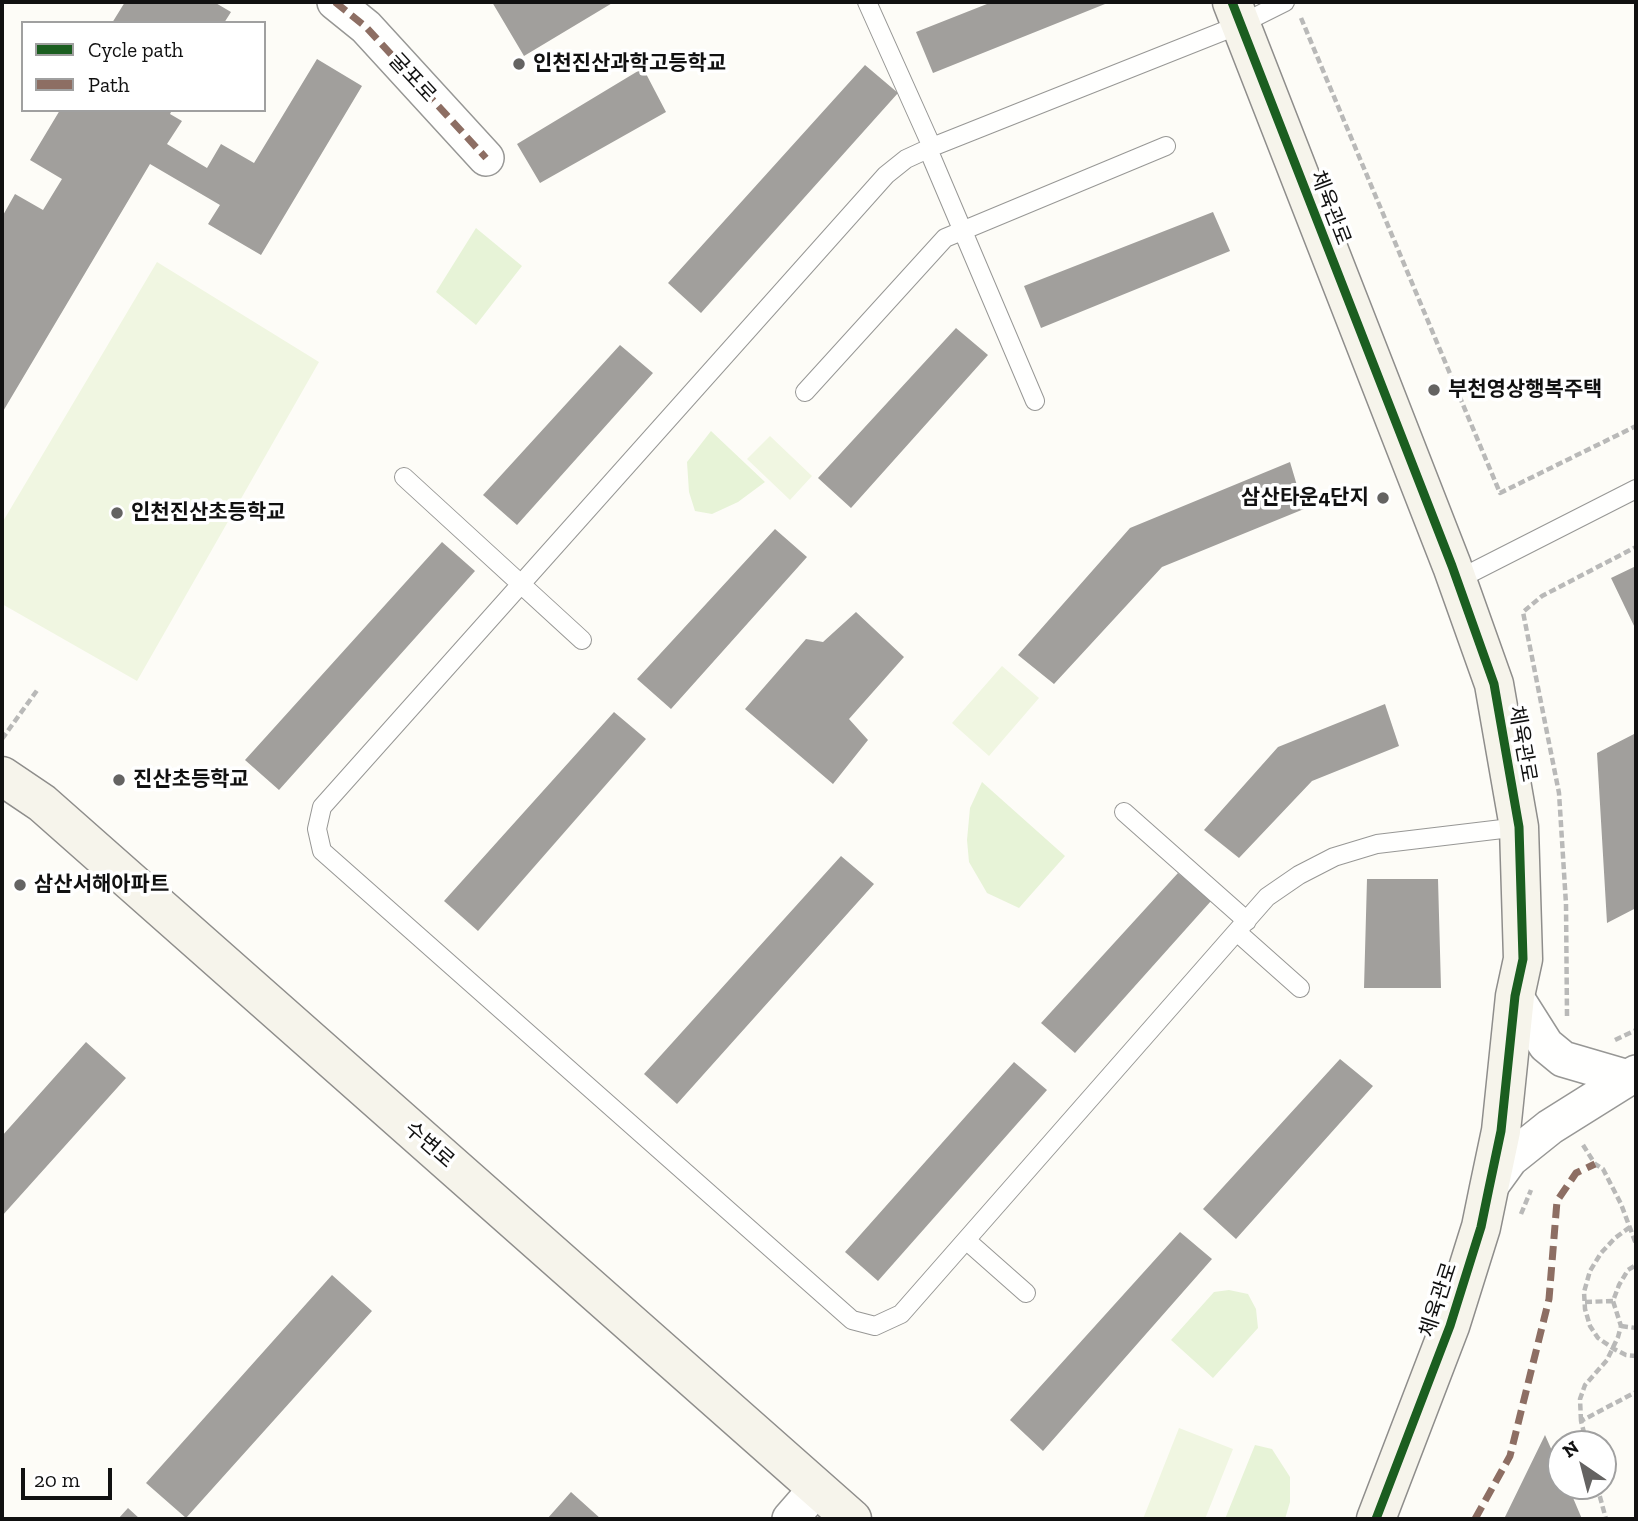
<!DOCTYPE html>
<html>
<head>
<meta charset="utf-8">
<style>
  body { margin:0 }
  #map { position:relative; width:1638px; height:1521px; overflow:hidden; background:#fdfcf7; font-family:"Zilla Slab",serif }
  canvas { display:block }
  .frame { position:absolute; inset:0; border:4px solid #111; pointer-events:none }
  .legend { position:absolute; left:21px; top:21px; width:245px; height:91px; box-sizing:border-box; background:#fff; border:2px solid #a0a0a0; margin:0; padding:9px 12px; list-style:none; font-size:21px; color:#111 }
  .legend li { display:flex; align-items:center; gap:14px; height:35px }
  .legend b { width:35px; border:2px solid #a0a0a0 }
  .north { position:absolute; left:1547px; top:1430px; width:70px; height:70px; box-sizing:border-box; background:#fff; border:2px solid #a0a0a0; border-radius:50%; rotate:325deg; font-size:19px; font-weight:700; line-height:28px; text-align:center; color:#111 }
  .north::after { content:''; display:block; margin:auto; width:24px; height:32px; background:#646362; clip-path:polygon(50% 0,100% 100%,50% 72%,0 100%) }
  .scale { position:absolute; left:21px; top:1468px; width:91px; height:32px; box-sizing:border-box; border:4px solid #111; border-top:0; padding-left:9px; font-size:21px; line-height:24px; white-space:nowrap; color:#111; -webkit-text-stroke:5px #fff; paint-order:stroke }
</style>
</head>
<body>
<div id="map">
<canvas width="1638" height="1521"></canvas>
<div class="frame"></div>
<ul class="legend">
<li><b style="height:9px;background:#1b5e20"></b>Cycle path</li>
<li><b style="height:9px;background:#8d6e63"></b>Path</li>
</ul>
<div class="north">N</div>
<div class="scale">20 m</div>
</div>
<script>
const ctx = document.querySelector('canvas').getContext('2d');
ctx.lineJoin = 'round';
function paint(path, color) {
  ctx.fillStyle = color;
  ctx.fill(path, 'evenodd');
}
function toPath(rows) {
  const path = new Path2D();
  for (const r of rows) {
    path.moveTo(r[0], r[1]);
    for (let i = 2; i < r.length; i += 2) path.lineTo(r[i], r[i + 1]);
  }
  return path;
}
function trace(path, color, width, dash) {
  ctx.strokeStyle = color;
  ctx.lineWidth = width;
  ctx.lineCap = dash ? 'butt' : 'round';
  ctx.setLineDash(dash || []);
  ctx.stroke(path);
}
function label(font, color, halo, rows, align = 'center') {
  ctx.font = font + ' "Zilla Slab","Noto Sans KR",serif';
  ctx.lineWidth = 7;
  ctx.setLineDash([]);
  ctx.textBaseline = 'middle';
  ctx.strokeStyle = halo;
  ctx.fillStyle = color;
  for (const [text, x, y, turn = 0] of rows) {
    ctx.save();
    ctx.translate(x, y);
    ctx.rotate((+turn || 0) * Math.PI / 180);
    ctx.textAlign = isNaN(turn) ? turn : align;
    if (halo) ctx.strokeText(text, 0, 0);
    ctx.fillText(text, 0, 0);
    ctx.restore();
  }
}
paint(toPath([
  [476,228,522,266,476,325,436,292],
  [711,431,765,482,738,502,712,514,695,511,689,492,687,462],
  [982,782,1065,856,1019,908,987,893,969,862,967,840,970,808],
  [1229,1290,1248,1294,1256,1309,1258,1328,1213,1378,1171,1340,1214,1292],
  [1255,1445,1272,1449,1290,1477,1290,1502,1285,1519,1225,1519]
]), '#e7f3d7');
paint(toPath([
  [157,262,319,362,137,681,2,604,2,523],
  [770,436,812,476,790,500,747,459],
  [1002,666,1039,698,989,756,952,723],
  [1179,1428,1233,1449,1205,1519,1143,1519]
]), '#f0f6e1');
paint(toPath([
  [125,2,214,2,231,12,224,23,112,23],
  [492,2,614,2,524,56],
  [992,2,1110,2,933,73,916,32],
  [317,59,362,86,261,255,208,224,220,205,150,164,2,413,2,217,15,194,43,210,62,179,30,160,60,110,172,110,170,114,182,121,167,144,207,168,221,144,254,163],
  [865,65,898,93,701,313,668,283],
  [643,68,666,112,540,183,517,144],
  [1213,212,1230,251,1041,328,1024,286],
  [956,328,988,355,851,508,818,478],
  [620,345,653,373,517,525,483,495],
  [1290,462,1304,509,1162,567,1054,684,1018,655,1130,528],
  [775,529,807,557,671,709,637,679],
  [442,542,475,571,279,790,245,760],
  [1636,566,1636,630,1611,578],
  [856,612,904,657,849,719,868,740,833,784,745,709,806,639,823,642],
  [1385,704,1399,746,1312,781,1239,858,1204,830,1278,747],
  [614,712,646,739,478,931,444,901],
  [1636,733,1636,908,1607,923,1597,753],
  [841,856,874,884,677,1104,644,1074],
  [1178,873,1211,901,1075,1053,1041,1023],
  [1367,879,1438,879,1441,988,1364,988],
  [86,1042,126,1078,2,1216,2,1136],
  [1340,1059,1373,1086,1236,1239,1203,1209],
  [1014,1062,1047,1090,878,1281,845,1252],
  [1180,1232,1212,1259,1043,1451,1010,1420],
  [332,1275,372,1311,186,1518,146,1483],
  [1545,1435,1561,1471,1561,1486,1568,1486,1582,1519,1504,1519],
  [571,1492,601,1519,547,1519],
  [128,1508,140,1519,118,1519]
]), '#a19f9c');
const lane = toPath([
  [867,2,932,147],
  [1285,2,1239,25,932,147,906,159,886,175,322,807,317,829,322,851,852,1320,875,1326,901,1314,1267,897,1299,875,1334,857,1377,844,1519,827],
  [928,149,1035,401],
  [805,392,945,238,1166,146],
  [404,477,582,640],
  [1457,580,1636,489],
  [1124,812,1247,921],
  [1237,932,1300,988],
  [966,1240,1026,1293]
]);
const street = toPath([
  [335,2,366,27,486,158],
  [1515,996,1546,1045,1563,1059,1628,1078],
  [1489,1188,1510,1159,1550,1127,1636,1073],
  [790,1519,817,1488]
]);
const secondary = toPath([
  [1232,2,1452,566,1494,684,1519,827,1523,959,1515,996,1501,1131,1489,1188,1481,1227,1450,1326,1376,1519],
  [2,776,42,803,852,1519]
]);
trace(lane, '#979795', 20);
trace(street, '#979795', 38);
trace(secondary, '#8e8d8b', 41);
trace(toPath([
  [1301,18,1500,493,1636,426],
  [2,739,38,689],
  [1567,1016,1566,904,1559,793,1523,612,1542,596,1636,547],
  [1615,1040,1636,1030],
  [1583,1145,1595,1164,1603,1169,1621,1204,1636,1244],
  [1521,1214,1531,1190],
  [1630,1227,1615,1238,1601,1253,1590,1271,1584,1292,1585,1309,1590,1326,1598,1338,1614,1349,1626,1355,1636,1356],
  [1585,1302,1613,1301],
  [1621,1326,1636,1328],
  [1581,1421,1580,1399,1585,1385,1607,1360,1618,1337,1621,1326,1613,1301,1619,1285,1628,1270,1636,1265],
  [1587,1444,1581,1421,1636,1392],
  [1597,1486,1606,1519]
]), '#b9b9b8', 4.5, [7, 3.5]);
trace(lane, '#fffffe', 18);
trace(street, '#fffffe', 35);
trace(secondary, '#f6f4eb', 38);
trace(toPath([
  [335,2,366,27,486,158],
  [1475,1519,1510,1456,1549,1299,1557,1201,1576,1173,1595,1164]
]), '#8d6e63', 7, [14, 7]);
trace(toPath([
  [1232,2,1452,566,1494,684,1519,827,1523,959,1515,996,1501,1131,1489,1188,1481,1227,1450,1326,1376,1519]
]), '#1b5e20', 9);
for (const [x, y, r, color] of [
  [519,64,7,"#646362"],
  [1434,390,7,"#646362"],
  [1383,498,7,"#646362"],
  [117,513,7,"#646362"],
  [119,780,7,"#646362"],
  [20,885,7,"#646362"]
]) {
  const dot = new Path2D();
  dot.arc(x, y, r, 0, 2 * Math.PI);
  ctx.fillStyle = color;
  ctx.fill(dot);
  trace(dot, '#fff', 2.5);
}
label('bold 21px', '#111', '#fff', [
  ["인천진산과학고등학교",533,64],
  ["부천영상행복주택",1448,390],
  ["삼산타운4단지",1369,498,"right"],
  ["인천진산초등학교",131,513],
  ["진산초등학교",133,780],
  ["삼산서해아파트",34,885]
], 'left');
label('21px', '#111', '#fff', [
  ["굴포로",412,78,47],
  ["체육관로",1330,208,69],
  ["체육관로",1522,744,80],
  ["수변로",429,1145,41],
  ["체육관로",1439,1300,-72]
]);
</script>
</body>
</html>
